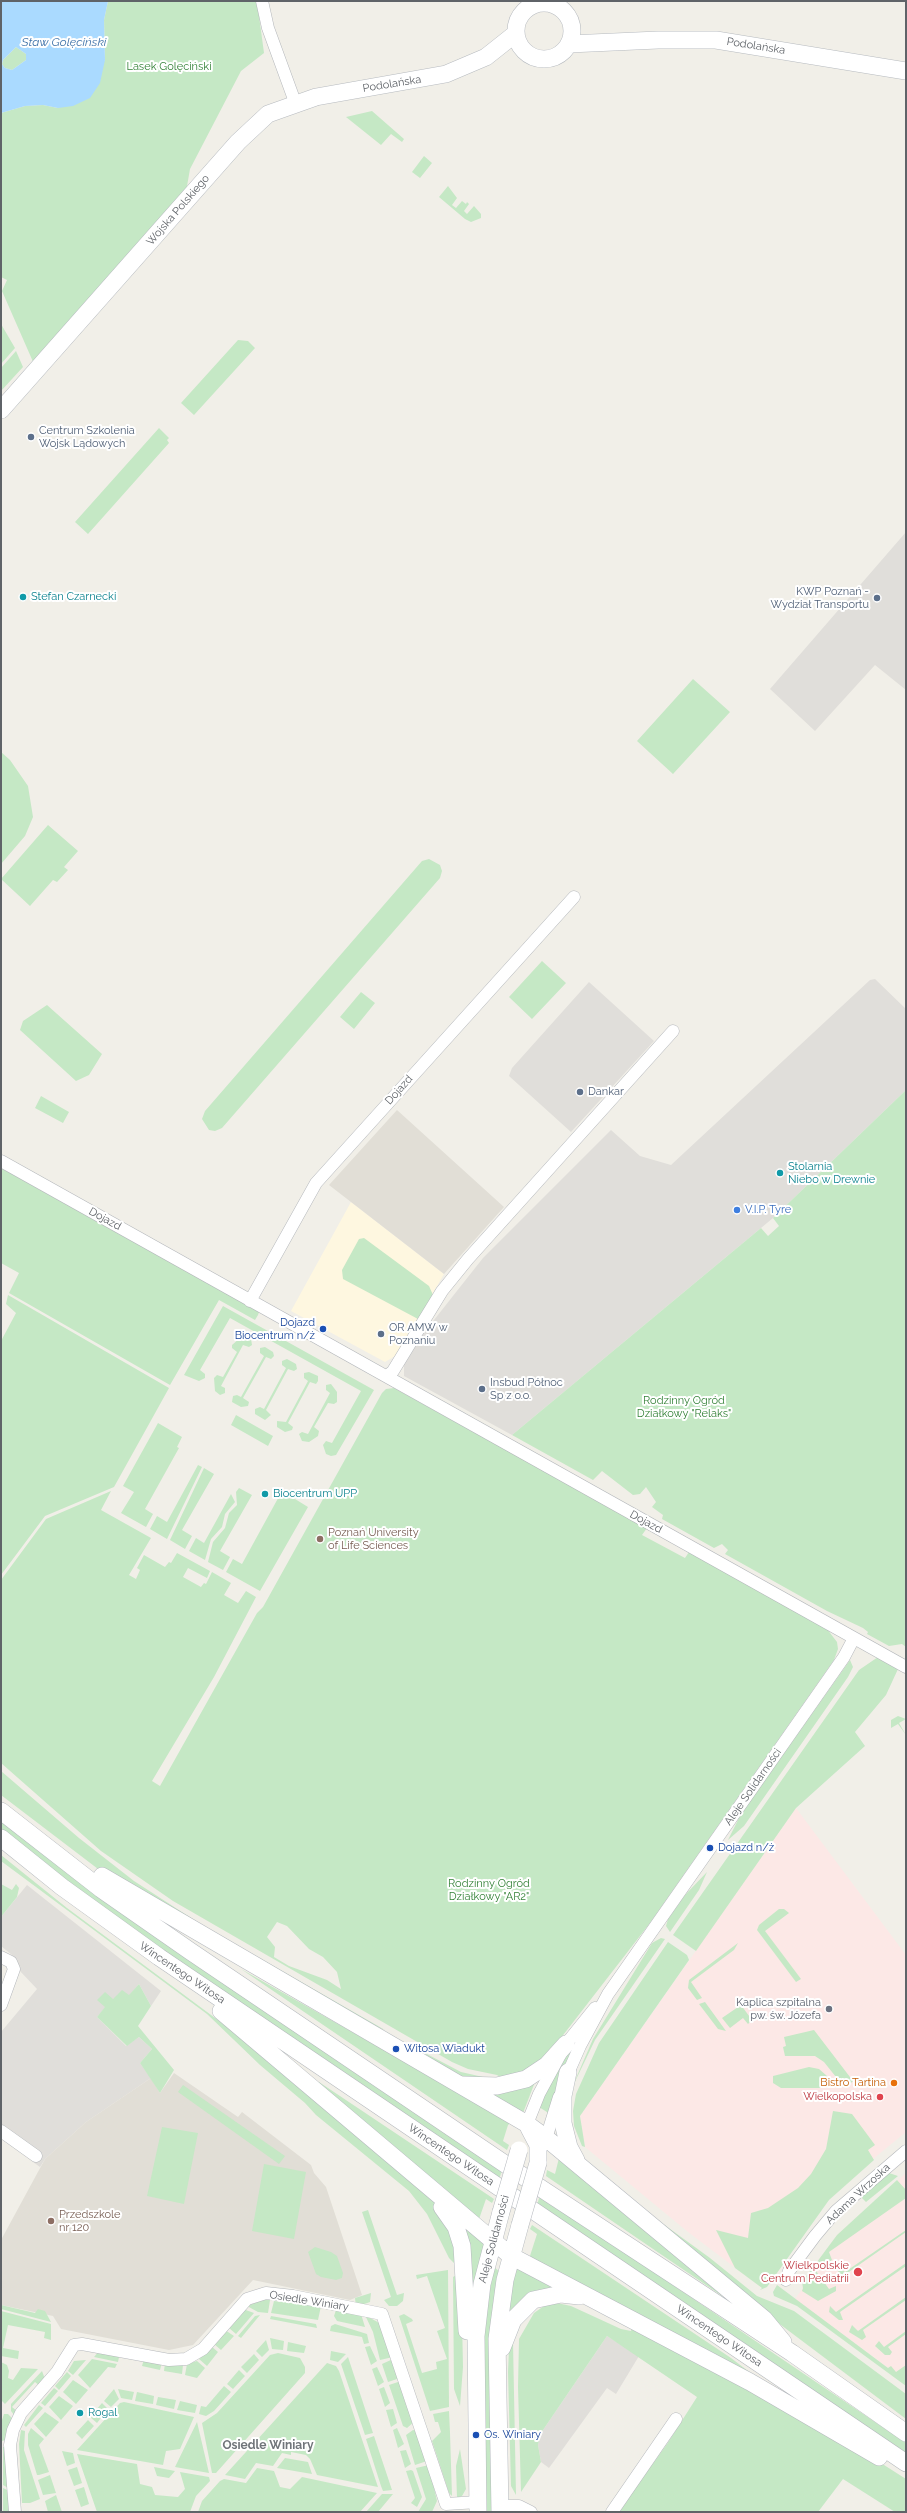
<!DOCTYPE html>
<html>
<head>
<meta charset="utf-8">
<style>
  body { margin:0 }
  #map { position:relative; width:907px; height:2513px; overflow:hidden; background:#f1efe8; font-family:Raleway,sans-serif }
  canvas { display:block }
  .frame { position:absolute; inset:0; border:2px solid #5f6368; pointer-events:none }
</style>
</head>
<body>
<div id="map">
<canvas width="907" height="2513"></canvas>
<div class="frame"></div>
</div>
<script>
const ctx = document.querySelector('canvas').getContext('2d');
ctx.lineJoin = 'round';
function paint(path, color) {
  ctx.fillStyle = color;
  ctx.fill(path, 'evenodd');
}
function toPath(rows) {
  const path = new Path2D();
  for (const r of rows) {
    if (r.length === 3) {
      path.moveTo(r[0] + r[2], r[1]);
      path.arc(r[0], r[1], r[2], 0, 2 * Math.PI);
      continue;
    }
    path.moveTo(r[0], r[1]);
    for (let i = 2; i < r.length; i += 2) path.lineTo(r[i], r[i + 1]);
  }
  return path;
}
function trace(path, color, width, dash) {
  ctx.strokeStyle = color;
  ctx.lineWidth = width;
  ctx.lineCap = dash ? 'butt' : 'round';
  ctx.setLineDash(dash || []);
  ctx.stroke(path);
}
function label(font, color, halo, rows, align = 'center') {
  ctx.font = font + ' Raleway,sans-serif';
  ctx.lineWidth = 4;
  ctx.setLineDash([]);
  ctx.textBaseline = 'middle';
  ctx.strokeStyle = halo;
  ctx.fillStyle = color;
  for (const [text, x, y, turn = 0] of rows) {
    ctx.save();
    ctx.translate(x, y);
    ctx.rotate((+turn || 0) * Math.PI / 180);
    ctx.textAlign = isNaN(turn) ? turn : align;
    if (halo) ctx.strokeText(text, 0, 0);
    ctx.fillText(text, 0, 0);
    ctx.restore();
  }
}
paint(toPath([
  [351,1202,444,1274,397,1355,385,1362,291,1311]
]), '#fef7e0');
paint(toPath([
  [906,532,906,690,875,665,815,731,770,689],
  [875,979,906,1009,906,1090,773,1218,512,1435,404,1376,404,1364,415,1344,483,1258,611,1130,640,1156,671,1165,870,980],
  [589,982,654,1041,571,1132,509,1076,512,1068],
  [27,1885,161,1991,151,2006,139,1984,129,1996,113,1999,97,2017,126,2046,139,2037,152,2049,140,2063,151,2078,86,2122,45,2159,40,2167,1,2139,1,2032,37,1989,19,1970,12,1955,1,1946,1,1917],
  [607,2336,639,2356,616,2394,607,2388,549,2468,541,2462,538,2445,541,2433]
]), '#e0deda');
paint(toPath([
  [397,1110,504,1207,444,1274,329,1185],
  [174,2073,238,2117,242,2112,311,2165,314,2173,326,2187,362,2295,350,2300,253,2280,193,2345,169,2350,61,2329,53,2316,1,2305,1,2240,45,2159,86,2122,151,2078,160,2093]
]), '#e1ded6');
paint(toPath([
  [796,1808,906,1955,906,2132,829,2195,762,2288,688,2232,585,2147,580,2116],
  [906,2173,906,2381,795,2299,803,2288,802,2282,837,2235]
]), '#fce8e6');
paint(toPath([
  [108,1,257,1,264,53,241,71,190,169,186,192,34,364,2,291,7,280,1,277,1,113,25,106,43,105,58,108,105,60,104,20],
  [16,47,26,54,26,60,12,70,5,68,2,64,3,60],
  [372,111,404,139,402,142,391,134,381,145,346,117],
  [424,156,432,163,420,178,412,172],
  [448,186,457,198,452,205,456,208,462,201,466,204,467,202,469,204,464,211,467,214,474,206,481,214,481,218,471,222,465,219,439,197],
  [1,324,15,348,1,364],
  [238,340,248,341,255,348,194,415,181,403],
  [16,351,23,367,1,391,1,368],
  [159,428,169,438,167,440,169,443,88,534,75,522],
  [693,679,730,712,673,774,637,741],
  [1,752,10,760,28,786,33,817,25,836,1,864],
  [48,825,78,851,64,867,68,870,57,882,53,880,30,906,1,879],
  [429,859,440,865,442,871,440,878,222,1128,215,1131,209,1130,202,1119,205,1111,422,861],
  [542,961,566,983,532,1019,509,997],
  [361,992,375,1003,354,1029,340,1017],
  [47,1005,102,1054,89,1075,76,1081,20,1030,23,1021],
  [906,1090,906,1647,902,1644,889,1646,867,1634,868,1632,863,1628,827,1611,725,1554,728,1550,722,1544,714,1548,662,1519,663,1515,652,1507,656,1502,646,1487,640,1494,633,1495,602,1471,593,1480,512,1435,761,1228,768,1236,779,1226,773,1218],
  [41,1096,69,1112,63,1123,35,1108],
  [1,1168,259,1312,258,1315,255,1320,219,1300,170,1385,9,1293,19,1273,1,1263],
  [364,1238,429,1286,433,1295,418,1319,343,1279,342,1270,359,1239],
  [8,1295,169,1388,114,1487,45,1516,1,1575,1,1341,16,1313,6,1304],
  [223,1306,374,1390,336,1455,331,1456,326,1454,323,1445,326,1441,332,1443,361,1391,230,1318,200,1370,205,1374,205,1378,199,1381,184,1375],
  [240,1338,251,1339,252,1345,249,1347,243,1345,221,1386,225,1388,225,1393,220,1395,215,1391,214,1378,217,1375,223,1377,237,1352,232,1348,232,1345],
  [265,1347,273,1352,274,1356,271,1359,266,1357,243,1398,249,1402,248,1406,241,1407,232,1402,233,1396,237,1395,241,1397,264,1356,260,1353,260,1348],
  [287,1359,296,1364,297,1369,294,1371,288,1369,266,1410,271,1415,265,1420,255,1414,255,1409,260,1407,264,1409,286,1368,282,1365,282,1361],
  [309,1372,318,1376,318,1381,316,1384,310,1382,288,1423,293,1427,292,1430,285,1432,277,1427,277,1421,286,1422,308,1381,304,1378,304,1373],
  [331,1384,337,1392,337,1402,334,1404,328,1403,314,1427,319,1431,318,1436,309,1442,302,1441,299,1434,302,1432,308,1434,330,1393,326,1390,326,1385],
  [394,1388,647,1528,642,1535,685,1558,689,1552,827,1629,837,1642,838,1649,834,1660,650,1923,543,2061,505,2080,497,2075,468,2069,452,2062,173,1901,101,1851,1,1763,1,1580,46,1519,111,1491,101,1510,151,1538,129,1575,136,1579,140,1570,137,1568,144,1555,165,1567,169,1562,171,1563,177,1553,210,1571,207,1578,188,1568,183,1577,201,1587,204,1583,206,1584,212,1572,231,1583,224,1595,238,1603,246,1591,256,1597,214,1677,152,1781,160,1786,257,1613,263,1607,382,1393,386,1389],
  [277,1922,287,1926,309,1949,323,1957,337,1972,341,1989,327,1980,289,1966,274,1957,275,1947,267,1937],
  [236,1415,273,1436,268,1446,231,1425],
  [158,1423,182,1437,177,1447,179,1448,145,1509,153,1514,146,1527,121,1513,134,1492,123,1486],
  [198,1465,202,1467,167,1539,150,1529,157,1516,167,1522],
  [204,1468,214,1474,182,1530,192,1536,185,1549,170,1540],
  [239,1488,252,1495,220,1551,230,1557,223,1570,208,1562,213,1542,225,1528,229,1513,237,1505,236,1492],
  [282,1491,308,1507,260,1591,226,1572,233,1559,242,1564],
  [231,1494,235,1502,225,1514,222,1527,211,1539,205,1560,189,1551,196,1538,204,1543],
  [878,1657,898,1669,886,1695,855,1732,865,1746,796,1808,696,1951,673,1935,859,1670],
  [850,1660,853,1667,848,1677,744,1826,728,1840,741,1814],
  [898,1716,906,1719,899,1723,906,1735,898,1724,891,1728,891,1720],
  [1,1771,79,1838,134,1881,202,1925,385,2030,366,2023,102,1872,1,1795],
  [1,1819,502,2170,499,2180,102,1908,1,1830],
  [1,1855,67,1908,238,2035,435,2203,455,2235,456,2265,449,2258,427,2214,409,2191,316,2115,305,2103,260,2065,207,2014,1,1861],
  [707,1872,699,1890,670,1932,666,1926,668,1919,685,1895],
  [1,1884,12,1890,16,1884,19,1888,17,1897,1,1917],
  [779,1909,784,1909,789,1913,765,1931,801,1979,796,1982,757,1930,759,1925],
  [661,1938,665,1939,595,2040,570,2092,593,2039,652,1943],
  [668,1942,687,1955,689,1960,580,2116,585,2147,582,2146,574,2126,573,2111,576,2094,599,2043],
  [738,1943,734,1950,691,1982,702,1998,697,2000,688,1988,689,1980],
  [241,1969,511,2122,508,2125,503,2141,509,2145,507,2150],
  [139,1984,151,2006,138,2026,174,2070,160,2093,140,2063,152,2049,139,2037,127,2046,97,2017,105,2007,97,2000,105,1992,113,1999,122,1990,129,1995],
  [705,2002,726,2031,718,2029,699,2004],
  [741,2005,752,2020,748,2024,743,2018,730,2028,722,2018],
  [814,2030,853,2081,851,2083,840,2082,824,2062,815,2056,785,2056,783,2047,786,2046,784,2037],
  [581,2032,550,2114,539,2107,552,2080],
  [423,2052,461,2072,483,2077,465,2079,439,2066],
  [809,2067,819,2069,827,2076,830,2082,826,2088,781,2088,773,2083,773,2076],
  [319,2082,494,2199,492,2203,486,2199,478,2222,318,2084],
  [535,2082,523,2113,489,2094],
  [183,2085,285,2156,279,2164,178,2092],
  [833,2111,852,2114,875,2145,868,2150,874,2160,829,2200,767,2287,760,2290,762,2288,735,2268,716,2230,748,2238,751,2213,768,2208,798,2188,811,2174,826,2149],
  [162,2127,198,2133,184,2204,147,2196],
  [559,2158,725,2298,546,2176,547,2170,555,2174],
  [264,2164,306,2172,294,2239,252,2231],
  [889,2173,898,2176,866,2202,860,2196],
  [897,2180,906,2190,906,2198,829,2252,832,2260,816,2271,829,2289,836,2286,836,2291,818,2301,802,2291,803,2288,802,2282,837,2235],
  [540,2195,906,2443,906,2454,537,2205],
  [368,2210,397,2295,404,2293,403,2301,397,2306,389,2306,384,2300,391,2297,362,2212],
  [644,2210,710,2258,757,2296,794,2311,906,2394,906,2419,769,2316],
  [532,2225,731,2358,752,2374,529,2259,537,2234,530,2229],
  [464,2227,485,2245,474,2298],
  [906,2230,906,2232,846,2274,850,2281,845,2281,838,2271,839,2266,845,2272],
  [315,2247,331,2252,337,2256,343,2273,342,2278,336,2280,321,2277,316,2274,308,2252],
  [906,2263,906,2266,840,2312,843,2320,839,2320,829,2312,830,2306,836,2312],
  [514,2266,553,2288,508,2318],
  [494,2267,501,2273,494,2512,484,2512,482,2337],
  [448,2270,449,2407,430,2411,399,2316,404,2314,412,2319,413,2321,406,2324,422,2373,437,2369,436,2362,447,2359,437,2331,445,2328,427,2276,417,2279,416,2275],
  [461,2272,463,2367,460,2406,454,2389,453,2277],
  [777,2285,888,2368,891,2366,896,2372,906,2365,906,2386,797,2306,774,2296,773,2292],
  [371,2293,370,2302,356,2307,355,2298],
  [906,2297,906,2300,863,2330,866,2337,862,2340,849,2332,852,2325,858,2331],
  [291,2299,321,2306,318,2320,271,2313,274,2301,282,2302],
  [262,2300,270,2300,268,2313,258,2312,247,2306],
  [557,2303,571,2306,621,2329,631,2331,632,2327,873,2458,906,2479,906,2512,895,2512,843,2479,818,2512,618,2512,667,2444,697,2397,607,2336,541,2433,538,2445,541,2462,521,2492,518,2387,519,2339,534,2313,544,2306],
  [1,2305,35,2313,38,2309,45,2311,51,2322,1,2309],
  [243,2309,254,2313,236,2334,229,2328],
  [336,2310,361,2314,365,2327,337,2321,334,2316],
  [1,2311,51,2324,51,2340,44,2338,45,2332,8,2325,3,2348,19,2351,18,2359,1,2356],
  [260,2315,241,2338,238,2336,255,2316],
  [365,2315,381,2324,393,2357,380,2360,373,2332],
  [271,2316,316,2324,317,2328,270,2319],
  [521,2322,513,2342,516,2495,511,2486,508,2372,509,2349],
  [335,2324,367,2334,369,2343,364,2344,362,2337,330,2331,331,2326],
  [225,2330,234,2336,221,2350,214,2344],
  [906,2331,906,2334,888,2347,892,2352,890,2355,885,2355,875,2346,879,2341,884,2347],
  [270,2338,284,2341,283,2350,272,2349],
  [266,2340,269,2350,262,2357,256,2351],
  [288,2342,306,2346,304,2353,287,2351],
  [211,2346,218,2352,207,2366,199,2359],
  [370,2346,377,2361,371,2365,365,2347],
  [100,2350,119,2357,118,2362,94,2357],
  [331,2351,346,2354,338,2362,330,2360],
  [278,2353,300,2358,305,2367,305,2373,216,2473,212,2473,202,2423,217,2413,270,2355],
  [254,2354,259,2360,247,2373,241,2367],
  [348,2357,373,2433,365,2435,341,2364],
  [92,2359,117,2364,115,2368,108,2367,90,2388,78,2375],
  [144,2359,162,2362,160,2370,142,2366],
  [393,2359,400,2378,388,2382,382,2364],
  [86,2360,73,2375,68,2371,74,2361],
  [197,2361,205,2368,197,2378,185,2375,187,2364],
  [1,2362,7,2365,9,2371,8,2378,13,2380,21,2368,38,2369,5,2404,1,2400],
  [165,2363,183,2365,182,2374,164,2371],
  [327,2363,336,2366,339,2371,378,2487,317,2475,310,2459,306,2455,291,2452,291,2455,282,2453,273,2466,256,2463,245,2479,225,2475],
  [377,2367,384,2382,378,2386,372,2369],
  [239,2370,245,2376,233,2389,227,2384],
  [42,2371,45,2379,41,2387,35,2382,12,2407,18,2412,15,2416,11,2411,11,2404],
  [67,2372,71,2376,59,2390,55,2386],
  [73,2380,88,2390,76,2404,63,2392],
  [401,2381,415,2421,407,2428,403,2426,389,2385],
  [224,2386,231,2392,214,2411,206,2416,199,2414,201,2406,206,2407],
  [384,2387,390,2403,385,2407,379,2389],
  [54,2388,58,2391,45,2406,41,2403],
  [114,2389,119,2399,111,2407,104,2401],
  [118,2389,134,2392,132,2400,121,2398],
  [137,2392,154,2396,153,2404,135,2401],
  [59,2396,73,2406,61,2420,49,2407],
  [158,2397,176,2400,174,2409,156,2405],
  [180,2401,197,2405,195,2413,177,2410],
  [124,2402,194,2417,180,2449,166,2451,163,2465,77,2450,120,2403],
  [102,2403,108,2409,97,2423,90,2417],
  [39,2405,43,2408,26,2427,24,2425],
  [393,2409,397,2423,391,2427,386,2410],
  [449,2411,450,2433,452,2496,449,2493,432,2441,441,2432,438,2422,435,2422,433,2414],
  [45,2412,59,2422,46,2437,34,2424],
  [4,2414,8,2414,13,2419,5,2440,2,2441,2,2420],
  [88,2420,94,2426,82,2439,76,2433],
  [197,2422,209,2473,175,2467],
  [31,2428,44,2439,39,2445,49,2472,39,2475,37,2475,28,2445,28,2434],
  [397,2428,404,2444,398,2448,393,2430],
  [21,2430,25,2431,24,2450,40,2499,30,2503,22,2503,19,2444],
  [413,2430,418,2431,427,2461,415,2465,406,2435],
  [374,2436,392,2490,383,2491,381,2486,366,2439],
  [3,2447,5,2447,10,2489,3,2485],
  [460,2449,466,2489,462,2496,457,2498,456,2466],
  [406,2450,411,2464,405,2468,400,2451],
  [62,2451,73,2453,75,2463,67,2466],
  [77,2454,137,2464,140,2484,152,2487,155,2495,178,2497,185,2489,180,2472,209,2477,210,2481,196,2496,190,2512,97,2512],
  [285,2458,308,2462,312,2474,277,2468],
  [429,2465,437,2501,432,2512,418,2512,426,2499,416,2468],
  [77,2467,82,2483,74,2486,68,2470],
  [154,2467,175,2471,169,2478,157,2476],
  [257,2468,274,2471,280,2487,290,2489,302,2477,377,2493,360,2512,198,2512,202,2501,220,2481,224,2479,246,2483],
  [411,2470,413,2471,422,2497,417,2507,411,2503,415,2498,406,2471],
  [50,2475,56,2493,43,2495,38,2480],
  [84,2487,89,2504,81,2507,75,2490],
  [3,2488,11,2492,10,2512,3,2512],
  [382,2494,393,2494,378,2512,366,2512],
  [56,2495,62,2512,48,2512,45,2501]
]), '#c5e8c5');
paint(toPath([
  [1,1,108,1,104,20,105,60,100,83,90,98,73,106,58,108,43,105,25,106,1,113],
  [16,47,26,54,26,60,12,70,5,68,2,64,3,60]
]), '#aadaff');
const street = toPath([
  [262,1,268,28,295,102],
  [1,1161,906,1667],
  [250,1301,316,1183,574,897],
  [387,1376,393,1371,442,1291,468,1259,673,1031],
  [1,1957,11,1962,14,1969,1,2005],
  [565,2080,580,2046,608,1994,844,1657,854,1638],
  [527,2124,539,2094,566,2044,595,2008],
  [1,2131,36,2156],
  [544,2145,559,2097],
  [786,2280,789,2271,815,2236,836,2211,906,2151],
  [446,2504,478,2502],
  [499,2506,519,2506,531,2512],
  [15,2512,10,2445,13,2430,21,2413,57,2372,74,2345,82,2344,169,2360,186,2359,203,2349,247,2299,266,2293,293,2296,382,2314,446,2504],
  [612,2512,676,2419]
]);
const secondary = toPath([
  [544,31,28],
  [569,44,658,40,716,40,906,71],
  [1,410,238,142,268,114,316,97,446,74,486,57,515,34],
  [1,1811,101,1889,190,1951,542,2189,792,2353,906,2433],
  [1,1838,62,1887,159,1957,906,2463],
  [102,1876,527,2124,546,2138,764,2319,783,2342],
  [221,2011,511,2256,750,2382,879,2457],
  [568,2072,563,2096,563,2123,569,2147,576,2160],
  [463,2085,497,2086,526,2079,547,2065,566,2044],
  [529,2128,538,2145,538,2163],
  [442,2207,456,2227,462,2246,467,2331],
  [502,2348,513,2320,533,2300,561,2294,579,2296],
  [478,2512,476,2336,482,2284,501,2212],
  [500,2512,497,2339,505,2280,520,2225]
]);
trace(street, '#b5b8bc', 13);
trace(secondary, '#b6babf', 18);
trace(street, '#fff', 12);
trace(secondary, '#fff', 17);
const secondaryBridge = toPath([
  [501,2212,519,2150],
  [520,2225,538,2163]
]);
trace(secondaryBridge, '#b6babf', 18, []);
trace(secondaryBridge, '#fff', 17);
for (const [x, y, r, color] of [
  [31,437,4,"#5c6f8a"],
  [23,597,4,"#0f9aa8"],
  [877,598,4,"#5c6f8a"],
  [580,1092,4,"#5c6f8a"],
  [780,1173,4,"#0f9aa8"],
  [737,1210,4,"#3f7fe0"],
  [323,1329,4,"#1a4fb4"],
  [381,1334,4,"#5c6f8a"],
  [482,1389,4,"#5c6f8a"],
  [265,1494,4,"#0f9aa8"],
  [320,1539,4,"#8d6e63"],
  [710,1848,4,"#1a4fb4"],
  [829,2009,4,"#6b7280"],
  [396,2049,4,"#1a4fb4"],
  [894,2083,4,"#e8710a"],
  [880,2097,4,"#e0444e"],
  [51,2221,4,"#8d6e63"],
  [858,2272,5,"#e0444e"],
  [80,2413,4,"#0f9aa8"],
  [476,2435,4,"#1a4fb4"]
]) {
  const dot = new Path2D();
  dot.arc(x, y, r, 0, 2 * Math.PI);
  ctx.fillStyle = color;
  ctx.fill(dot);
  trace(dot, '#fff', 1.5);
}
label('11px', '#5f6368', '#fff', [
  ["Podolańska",756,46,9],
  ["Podolańska",392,84,-9],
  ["Wojska Polskiego",178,210,-49],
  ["Dojazd",399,1090,-48],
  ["Dojazd",105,1219,29],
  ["Dojazd",646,1522,29],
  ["Aleje Solidarności",753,1787,-55],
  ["Wincentego Witosa",182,1973,34],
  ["Wincentego Witosa",451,2155,34],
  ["Adama Wrzoska",858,2194,-43],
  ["Aleje Solidarności",494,2239,-75],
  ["Osiedle Winiary",309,2301,9],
  ["Wincentego Witosa",719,2336,34]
]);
label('11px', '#348238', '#fff', [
  ["Lasek Golęciński",169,67],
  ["Rodzinny Ogród",684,1401],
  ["Działkowy \"Relaks\"",684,1414],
  ["Rodzinny Ogród",489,1884],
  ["Działkowy \"AR2\"",489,1897]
]);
label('11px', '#4e5e75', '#fff', [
  ["Centrum Szkolenia",39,431],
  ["Wojsk Lądowych",39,444],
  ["KWP Poznań -",869,592,"right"],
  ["Wydział Transportu",869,605,"right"],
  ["Dankar",588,1092],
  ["OR AMW w",389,1328],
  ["Poznaniu",389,1341],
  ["Insbud Północ",490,1383],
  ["Sp z o.o.",490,1396]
], 'left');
label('11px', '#0d838f', '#fff', [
  ["Stefan Czarnecki",31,597],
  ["Stolarnia",788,1167],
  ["Niebo w Drewnie",788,1180],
  ["Biocentrum UPP",273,1494],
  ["Rogal",88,2413]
], 'left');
label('11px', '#366cbe', '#fff', [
  ["V.I.P. Tyre",745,1210]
], 'left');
label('11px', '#164399', '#fff', [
  ["Dojazd",315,1323,"right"],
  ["Biocentrum n/ż",315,1336,"right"],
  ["Dojazd n/ż",718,1848],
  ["Witosa Wiadukt",404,2049],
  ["Os. Winiary",484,2435]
], 'left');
label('11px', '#785e54', '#fff', [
  ["Poznań University",328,1533],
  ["of Life Sciences",328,1546],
  ["Przedszkole",59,2215],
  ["nr 120",59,2228]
], 'left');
label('11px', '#5b616d', '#fff', [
  ["Kaplica szpitalna",821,2003],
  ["pw. św. Józefa",821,2016]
], 'right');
label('11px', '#c56008', '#fff', [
  ["Bistro Tartina",886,2083]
], 'right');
label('11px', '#be3a42', '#fff', [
  ["Wielkopolska",872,2097],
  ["Wielkpolskie",849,2266],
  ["Centrum Pediatrii",849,2279]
], 'right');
label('italic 12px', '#4174aa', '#fff', [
  ["Staw Golęciński",64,42]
]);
label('bold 12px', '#70757a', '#fff', [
  ["Osiedle Winiary",268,2445]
]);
</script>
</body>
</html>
